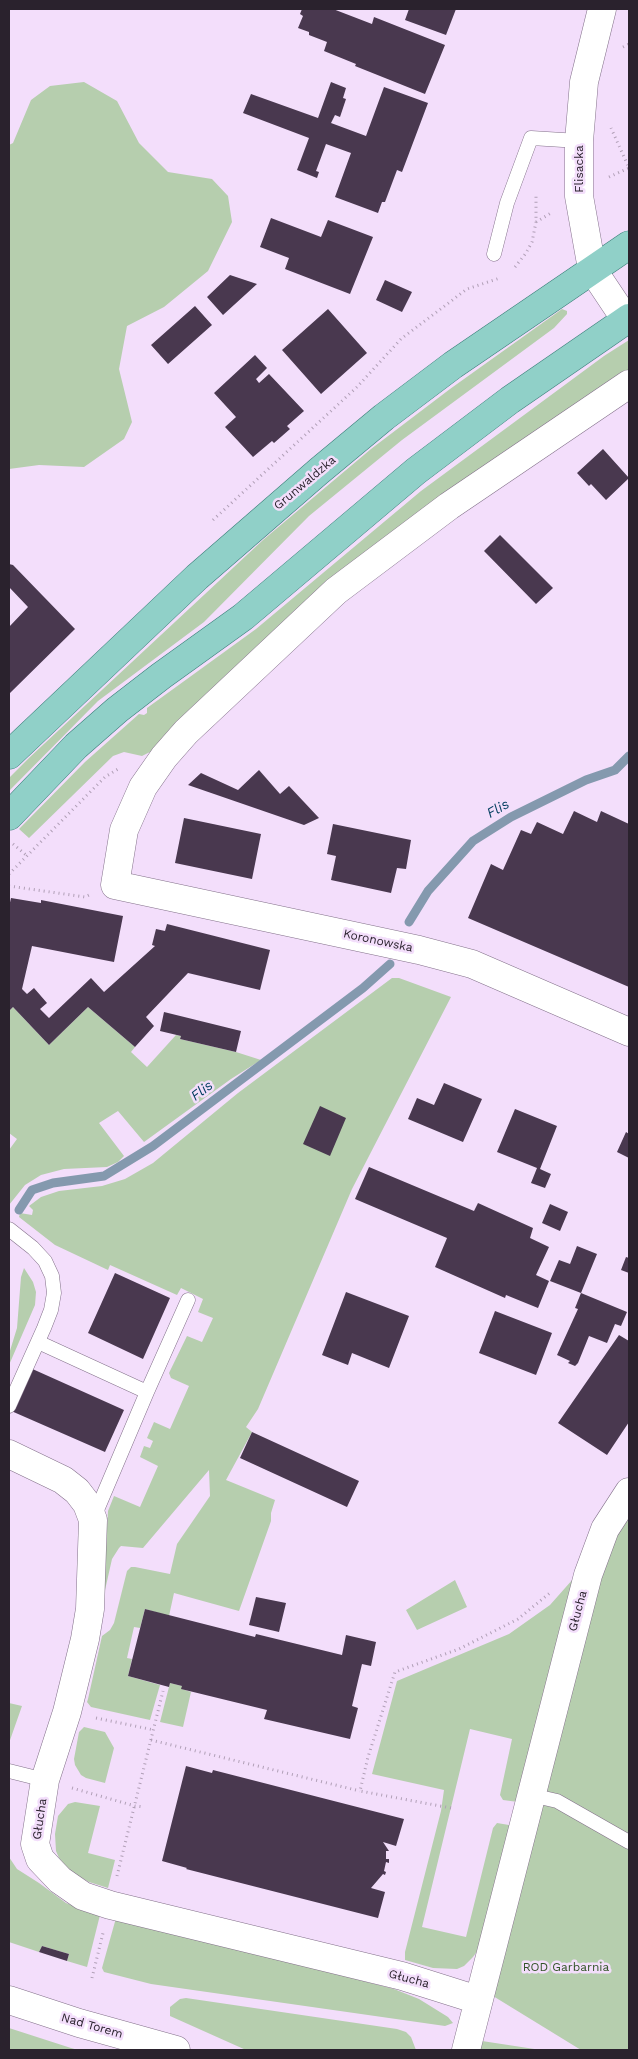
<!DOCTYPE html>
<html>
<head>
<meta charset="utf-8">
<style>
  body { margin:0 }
  #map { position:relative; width:638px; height:2059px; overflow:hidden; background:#f3defb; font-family:"Work Sans",sans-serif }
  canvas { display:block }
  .frame { position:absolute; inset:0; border:10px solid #2a222d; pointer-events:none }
</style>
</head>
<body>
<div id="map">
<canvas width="638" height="2059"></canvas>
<div class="frame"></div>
</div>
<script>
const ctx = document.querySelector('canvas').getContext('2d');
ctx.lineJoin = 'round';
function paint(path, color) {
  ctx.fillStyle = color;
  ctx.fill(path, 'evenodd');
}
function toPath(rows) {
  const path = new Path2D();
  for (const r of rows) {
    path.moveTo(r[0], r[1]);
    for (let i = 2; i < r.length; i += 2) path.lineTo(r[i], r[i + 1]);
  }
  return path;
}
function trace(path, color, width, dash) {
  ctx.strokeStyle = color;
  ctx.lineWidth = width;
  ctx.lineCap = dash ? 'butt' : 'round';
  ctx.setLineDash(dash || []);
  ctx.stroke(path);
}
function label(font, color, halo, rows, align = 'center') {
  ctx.font = font + ' "Work Sans",sans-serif';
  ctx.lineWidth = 5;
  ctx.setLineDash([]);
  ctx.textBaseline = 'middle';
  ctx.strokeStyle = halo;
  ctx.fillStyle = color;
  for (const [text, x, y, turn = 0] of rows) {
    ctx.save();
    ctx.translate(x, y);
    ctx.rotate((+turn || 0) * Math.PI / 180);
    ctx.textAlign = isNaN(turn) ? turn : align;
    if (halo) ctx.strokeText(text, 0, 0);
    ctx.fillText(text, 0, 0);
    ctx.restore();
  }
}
paint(toPath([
  [84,82,117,101,139,143,168,172,212,179,228,196,232,222,208,271,164,307,127,326,119,369,132,422,124,439,84,467,39,465,9,469,9,145,13,143,31,100,50,86],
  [562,309,567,311,567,314,554,328,402,440,309,516,204,622,98,701,9,791,9,778,30,757,263,540,371,449,450,389],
  [629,340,629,370,482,471,152,751,142,756,124,752,113,756,29,838,19,829,85,762,139,714,144,715,147,713,147,708,256,629,421,491,604,356],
  [392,978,399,978,451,997,352,1189,258,1409,246,1427,252,1432,226,1480,275,1500,271,1513,271,1521,239,1611,174,1593,169,1616,145,1609,140,1628,134,1627,127,1658,132,1659,128,1676,160,1685,150,1720,91,1707,87,1702,88,1699,102,1636,110,1630,114,1623,127,1571,131,1567,135,1567,170,1574,177,1544,210,1496,209,1470,143,1548,121,1546,119,1548,112,1559,103,1599,108,1511,114,1496,140,1507,158,1466,140,1457,144,1446,150,1448,153,1441,147,1438,154,1422,170,1429,189,1386,171,1378,169,1373,187,1336,202,1342,213,1318,198,1312,203,1299,181,1288,177,1295,110,1265,108,1270,55,1245,19,1217,20,1213,32,1215,33,1210,29,1206,41,1197,59,1191,102,1186,125,1179,153,1163,238,1093],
  [13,1007,49,1045,88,1007,135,1047,131,1052,147,1067,176,1035,181,1036,180,1039,236,1052,261,1060,231,1079,144,1142,118,1111,99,1123,124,1156,118,1162,107,1167,64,1169,41,1175,25,1185,9,1205,9,1150,17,1139,9,1133,9,1011],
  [24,1268,33,1282,36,1292,35,1305,9,1365,9,1354,17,1328,21,1277],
  [629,1513,629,2050,581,2050,493,1996,604,1562,621,1525],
  [573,1579,518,1802,503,1800,500,1795,512,1739,470,1729,422,1927,466,1937,493,1828,497,1823,509,1825,511,1827,481,1946,473,1957,464,1966,457,1969,433,1968,405,1960,405,1952,441,1811,444,1790,372,1774,397,1681,509,1634,550,1605],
  [455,1580,467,1607,417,1630,406,1610],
  [170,1683,182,1686,182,1689,191,1692,183,1727,160,1722],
  [9,1703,22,1706,9,1743],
  [84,1727,105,1732,114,1748,105,1783,86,1778,81,1775,75,1765,74,1759,79,1732],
  [75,1802,100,1806,88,1853,115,1860,108,1888,89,1882,71,1872,59,1858,56,1851,55,1834,58,1816,68,1804],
  [9,1857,17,1869,39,1883,66,1903,100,1915,87,1967,67,1961,69,1954,42,1946,39,1952,9,1942],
  [118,1917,394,1989,419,1999,448,2017,453,2023,445,2026,151,1984,104,1972,102,1968,116,1918],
  [186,1998,397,2029,406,2032,411,2037,416,2050,246,2050,170,2016,170,2007,180,1999],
  [9,2028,71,2048,78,2050,9,2050],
  [482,2041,541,2050,480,2050]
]), '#b6ceae');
trace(toPath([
  [409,922,428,891,473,841,511,817,586,780,615,770,629,756],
  [19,1210,32,1190,53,1183,104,1176,153,1146,363,988,390,964]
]), '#8499ae', 9);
paint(toPath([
  [302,9,333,9,372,24,374,17,445,45,425,94,355,66,356,64,324,51,327,42,309,35,309,32,298,28,303,16,300,14],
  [409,9,456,9,446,35,405,20],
  [331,82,346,88,343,98,346,99,340,117,335,115,331,123,366,136,384,87,428,103,402,172,397,170,385,202,382,202,378,213,335,197,351,153,326,144,316,171,319,172,317,178,297,170,309,138,243,113,251,94,318,118],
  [271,218,321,237,328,220,373,237,350,294,285,269,289,258,260,247],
  [230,275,257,284,223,315,207,297],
  [385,280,412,292,402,312,376,300],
  [195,306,212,325,168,364,151,345],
  [328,309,367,353,321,394,282,350],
  [255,355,267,368,256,379,259,383,269,374,304,411,287,426,290,429,274,443,272,441,253,457,225,427,236,417,214,393],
  [603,449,629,478,606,500,591,484,589,486,577,473],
  [500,535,553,588,536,604,484,551],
  [9,564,13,565,75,629,9,694,9,627,28,607,9,587],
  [259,770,280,794,289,786,319,818,304,825,188,785,201,773,238,790],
  [574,811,597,822,601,811,629,824,629,987,468,918,491,864,503,870,521,830,531,834,537,822,563,834],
  [184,818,261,834,252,879,175,863],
  [333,824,411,840,406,869,397,868,391,893,331,880,336,856,327,854],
  [11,898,41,903,41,900,123,916,114,962,32,946,22,989,27,994,34,988,47,1003,40,1009,49,1018,91,978,104,992,155,946,152,945,156,929,165,931,167,924,270,950,260,990,188,973,146,1017,154,1026,135,1047,88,1007,49,1045,13,1007,9,1011,9,907],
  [164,1012,241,1031,236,1052,180,1039,181,1036,160,1031],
  [444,1083,482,1099,463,1142,408,1119,417,1098,434,1105],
  [320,1106,346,1118,330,1156,303,1144],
  [515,1109,557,1126,540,1169,551,1174,545,1188,531,1183,537,1168,497,1152],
  [626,1132,629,1134,629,1158,617,1152],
  [369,1167,474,1211,478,1203,533,1228,530,1238,549,1247,536,1275,549,1281,538,1308,506,1295,505,1298,435,1267,447,1238,355,1199],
  [550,1204,568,1212,560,1231,542,1223],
  [577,1246,597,1254,581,1293,550,1281,559,1260,570,1264],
  [626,1257,629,1258,629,1273,621,1270],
  [115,1273,170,1298,143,1359,88,1333],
  [346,1292,409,1316,389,1368,352,1353,348,1365,322,1355],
  [581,1293,627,1312,621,1326,615,1324,607,1343,589,1336,578,1363,575,1366,568,1363,570,1361,557,1355,578,1309,575,1308],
  [495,1311,552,1333,536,1375,479,1353],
  [619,1335,629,1341,629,1422,607,1455,558,1423],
  [28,1367,124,1410,105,1452,9,1410],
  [252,1432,359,1481,347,1507,240,1458],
  [256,1597,286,1603,279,1632,249,1625],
  [145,1609,255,1637,256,1634,342,1655,346,1635,376,1642,371,1666,362,1664,352,1706,358,1708,350,1739,264,1719,267,1710,181,1689,182,1686,170,1683,169,1687,128,1676],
  [186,1766,212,1773,213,1770,404,1819,396,1846,383,1842,389,1851,386,1851,386,1859,389,1859,389,1863,386,1862,384,1871,386,1872,385,1875,383,1874,371,1888,385,1892,378,1918,186,1869,187,1868,162,1861],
  [42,1946,69,1954,67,1961,39,1952]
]), '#49384f');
const lane = toPath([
  [494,254,507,203,531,138,579,141],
  [9,1229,33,1248,45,1261,52,1276,54,1293,51,1310,44,1328,9,1406],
  [38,1342,147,1392],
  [94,1517,147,1392,188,1300],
  [9,1771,45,1780],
  [531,1795,557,1801,629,1842]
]);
const street = toPath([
  [629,384,449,506,336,591,186,732,164,757,143,787,124,830,115,885,419,950,472,964,629,1032],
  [9,1454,63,1480,77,1491,87,1504,93,1520,90,1609,85,1639,67,1712,45,1780,35,1844,40,1859,60,1880,83,1896,110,1905,402,1976,478,2000],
  [466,2050,588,1575,605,1529,629,1492]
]);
const secondary = toPath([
  [602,9,584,82,579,141,579,196,592,269,626,320],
  [9,2000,79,2023,176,2050]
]);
const primary = toPath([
  [9,755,197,577,319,471,384,417,453,365,629,245],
  [9,816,76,746,117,710,161,676,243,617,416,471,510,400,629,318]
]);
trace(lane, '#83718a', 15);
trace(street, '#83718a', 29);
trace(secondary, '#83718a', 29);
trace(primary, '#3c7f7a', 29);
trace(toPath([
  [623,47,629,44],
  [609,177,629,168,611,128],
  [536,222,551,213],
  [515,267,526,253,532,242,536,222,536,194],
  [213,520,357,387,401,339,467,289,500,278],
  [13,844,26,855],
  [9,874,105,777,118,769],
  [9,886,85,897,89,895],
  [96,1718,154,1730],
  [151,1740,360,1791],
  [72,1788,135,1806,144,1807],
  [451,1808,360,1791,368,1757,395,1672,459,1649,518,1619,551,1592],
  [117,1876,163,1691],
  [92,1978,103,1933]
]), '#b09fb6', 3, [1, 4]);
trace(lane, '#fff', 14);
trace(street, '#fff', 28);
trace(secondary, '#fff', 28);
trace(primary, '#90d0c8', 28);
label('12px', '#2a222d', '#f3defb', [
  ["Flisacka",579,169,-90],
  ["Grunwaldzka",305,483,-40],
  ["Koronowska",378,941,12],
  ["Głucha",578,1611,-75],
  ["Głucha",40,1819,-82],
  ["Głucha",409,1979,15],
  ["Nad Torem",92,2026,16]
]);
label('12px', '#315326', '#f3defb', [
  ["ROD Garbarnia",566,1967]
]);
label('italic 14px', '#003d5f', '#f3defb', [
  ["Flis",498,809,-30],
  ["Flis",202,1091,-38]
]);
</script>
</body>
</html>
